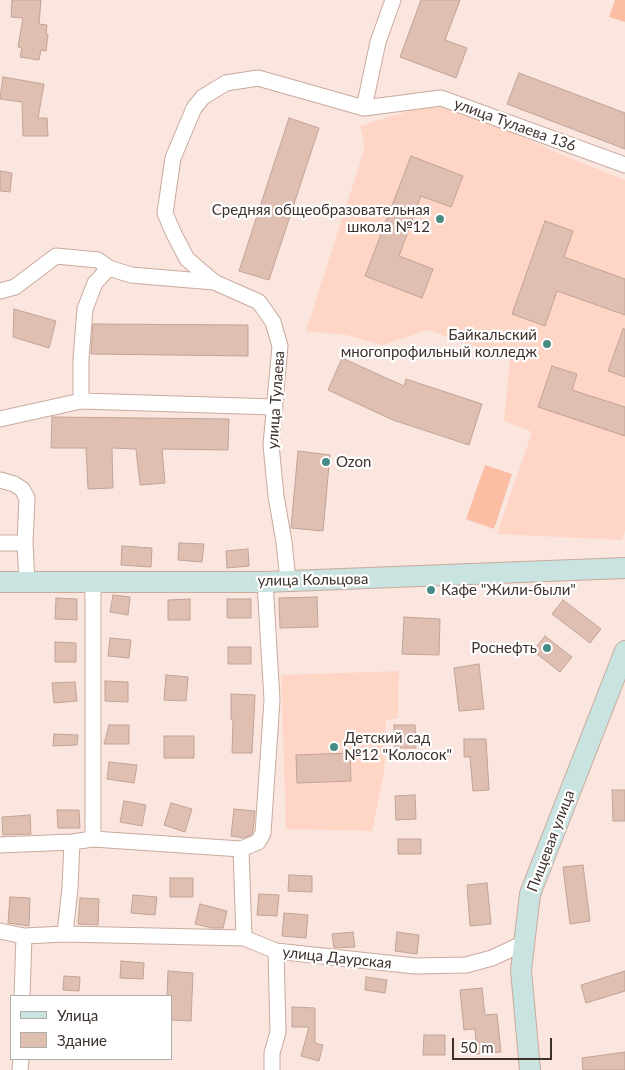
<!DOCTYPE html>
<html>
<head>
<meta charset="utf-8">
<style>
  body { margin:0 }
  #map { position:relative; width:625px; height:1070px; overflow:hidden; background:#fae6de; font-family:Lato,sans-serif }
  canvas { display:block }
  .legend { position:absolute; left:10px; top:995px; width:162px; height:65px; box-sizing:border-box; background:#fff; border:1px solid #b2adab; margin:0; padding:6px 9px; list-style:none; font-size:15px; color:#3f322d }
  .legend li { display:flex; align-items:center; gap:10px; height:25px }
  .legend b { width:25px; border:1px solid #b2adab }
  .scale { position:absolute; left:452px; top:1038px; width:100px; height:22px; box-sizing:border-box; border:2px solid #3f322d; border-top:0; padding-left:6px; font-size:15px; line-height:18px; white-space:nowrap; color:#3f322d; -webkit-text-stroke:4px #fff; paint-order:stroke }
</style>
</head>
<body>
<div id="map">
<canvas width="625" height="1070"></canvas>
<ul class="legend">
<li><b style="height:6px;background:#c8e3e0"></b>Улица</li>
<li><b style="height:14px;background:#dfbfb2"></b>Здание</li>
</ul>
<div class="scale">50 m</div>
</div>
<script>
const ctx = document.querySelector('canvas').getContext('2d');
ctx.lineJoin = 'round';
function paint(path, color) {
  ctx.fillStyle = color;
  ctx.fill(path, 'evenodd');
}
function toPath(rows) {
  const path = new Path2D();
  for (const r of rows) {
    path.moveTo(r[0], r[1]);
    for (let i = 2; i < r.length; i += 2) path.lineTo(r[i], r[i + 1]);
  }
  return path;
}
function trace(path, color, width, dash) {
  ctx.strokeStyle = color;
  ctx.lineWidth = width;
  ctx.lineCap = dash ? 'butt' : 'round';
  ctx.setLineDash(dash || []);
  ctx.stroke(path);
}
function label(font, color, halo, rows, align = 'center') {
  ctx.font = font + ' Lato,sans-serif';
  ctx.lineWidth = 4.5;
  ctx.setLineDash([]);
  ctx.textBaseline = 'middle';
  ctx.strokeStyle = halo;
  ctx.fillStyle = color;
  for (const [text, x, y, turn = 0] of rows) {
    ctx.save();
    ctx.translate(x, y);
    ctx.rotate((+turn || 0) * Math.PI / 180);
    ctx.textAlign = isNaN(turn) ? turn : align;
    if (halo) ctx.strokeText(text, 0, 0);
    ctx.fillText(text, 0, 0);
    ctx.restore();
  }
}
paint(toPath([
  [428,105,476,116,560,154,625,180,625,531,622,540,497,534,532,432,504,421,510,359,428,330,383,345,347,335,306,331,365,147,360,126],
  [399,671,398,718,386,720,384,774,372,831,286,829,281,675]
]), '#ffd6c6');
paint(toPath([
  [615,0,625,0,625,22,609,17],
  [485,465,512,474,494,529,466,519]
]), '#fbbda4');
const building = toPath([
  [12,0,41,0,39,24,47,25,46,34,48,34,46,51,41,50,39,60,20,57,22,48,18,47,23,18,11,17,12,0],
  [421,0,460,0,445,40,467,48,456,78,400,57,421,0],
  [519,73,625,113,625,149,507,104,519,73],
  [3,77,44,84,38,118,47,118,48,136,23,136,22,102,0,99,3,77],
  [289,118,319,128,269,280,239,271,289,118],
  [411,156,463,176,451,207,421,196,399,256,433,269,422,298,365,276,411,156],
  [0,171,12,173,10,192,0,191,0,171],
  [545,221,573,231,564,257,625,279,625,315,557,291,545,326,512,314,545,221],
  [14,309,56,321,49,348,13,337,14,309],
  [93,324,248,325,248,356,91,354,93,324],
  [623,329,625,329,625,377,608,371,623,329],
  [342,358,404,386,406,379,482,404,469,445,393,420,328,390,342,358],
  [552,366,577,374,572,390,625,407,625,436,538,407,552,366],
  [52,417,229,419,228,450,162,449,165,483,140,485,136,449,112,448,113,488,88,489,86,448,51,448,52,417],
  [298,451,330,455,323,531,291,528,298,451],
  [179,543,204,544,202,562,178,560,179,543],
  [122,546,152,548,151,567,121,565,122,546],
  [248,549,249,566,227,568,226,551,248,549],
  [113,595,130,597,128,615,110,612,113,595],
  [317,597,318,627,280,628,279,598,317,597],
  [56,598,77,599,77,620,55,619,56,598],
  [190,599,190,620,168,620,168,600,190,599],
  [227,599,251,599,251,618,227,618,227,599],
  [563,600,601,629,590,643,552,614,563,600],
  [404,617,440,619,439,655,402,654,404,617],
  [545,636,572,657,560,672,533,651,545,636],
  [110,638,131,640,129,658,108,656,110,638],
  [55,642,76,643,76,662,55,662,55,642],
  [228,647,251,647,251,664,228,664,228,647],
  [479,664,484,709,459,711,454,668,479,664],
  [166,675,188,677,186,701,164,700,166,675],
  [105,681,128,682,128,702,105,701,105,681],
  [75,682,77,701,54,703,52,683,75,682],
  [231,694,255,695,252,753,232,753,233,720,231,719,231,694],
  [109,725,129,725,129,744,104,744,109,725],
  [394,725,415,725,416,748,395,748,394,725],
  [54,734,78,735,77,745,53,746,54,734],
  [164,736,194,736,194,758,164,758,164,736],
  [464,739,486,739,489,790,473,791,470,757,464,757,464,739],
  [350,753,351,781,297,783,296,755,350,753],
  [109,762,137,765,134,783,107,779,109,762],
  [612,790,625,790,625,821,613,821,612,790],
  [415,795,416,819,396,820,395,796,415,795],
  [124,801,146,805,142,826,120,822,124,801],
  [171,803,192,809,185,832,164,825,171,803],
  [234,809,255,811,253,831,251,835,244,838,231,836,234,809],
  [57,810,79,810,80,828,58,828,57,810],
  [30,815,31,834,3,835,2,817,30,815],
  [398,839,421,839,421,854,398,854,398,839],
  [583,865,590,921,570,924,563,867,583,865],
  [289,875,312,876,312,892,288,891,289,875],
  [170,878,193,878,193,897,170,897,170,878],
  [487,883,491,924,470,926,467,885,487,883],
  [259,894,279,895,277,916,257,915,259,894],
  [133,895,157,897,155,915,131,913,133,895],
  [10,897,30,898,29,926,8,923,10,897],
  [80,898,99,899,98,925,78,924,80,898],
  [200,904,227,911,223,928,212,928,195,924,200,904],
  [284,913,308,915,306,938,282,936,284,913],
  [353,932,355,947,334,948,332,934,353,932],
  [397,932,419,935,417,954,395,951,397,932],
  [121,961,144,963,143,979,120,978,121,961],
  [168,971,193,973,191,1021,171,1020,171,996,167,996,168,971],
  [625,971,625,991,586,1003,581,985,625,971],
  [64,976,80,977,79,991,63,990,64,976],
  [366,977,387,980,385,993,365,990,366,977],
  [482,988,485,1015,497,1014,501,1052,477,1054,475,1029,464,1030,460,990,482,988],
  [292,1007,315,1008,315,1043,323,1045,319,1061,301,1056,309,1027,292,1027,292,1007],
  [424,1035,445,1035,445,1055,423,1055,424,1035],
  [625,1052,625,1070,583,1070,582,1058,625,1052]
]);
paint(building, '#dfbfb2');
trace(building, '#c2a396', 1);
const minor = toPath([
  [364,108,378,42,393,0],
  [0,291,15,287,56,256,98,260,109,268,131,275,214,282],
  [81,401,81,359,85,309,95,283,109,268],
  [0,419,81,401,275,407],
  [0,480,14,484,22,489,27,498,25,543,27,582],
  [0,543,25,543],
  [93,581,93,839],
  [288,581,284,542,276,496,271,445,280,346,273,322,259,302,214,282,187,259,173,232,165,213,173,158,194,108,203,97,226,83,258,78,364,108,441,98,625,165],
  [0,845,72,842,93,839,241,849,258,842,263,833,272,700,265,582],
  [241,849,244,938],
  [0,931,24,936,65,934,244,938,276,951,415,966,466,965,492,958,524,943],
  [65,934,70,888,72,842],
  [22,996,24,936],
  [20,1070,21,1059],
  [272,1070,272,1053,278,1032,276,951]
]);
const secondary = toPath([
  [0,582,265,582,625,568],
  [530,1070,521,970,530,894,625,651]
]);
trace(minor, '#c9aa9d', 17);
trace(secondary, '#c9aa9d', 22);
trace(minor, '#fff', 15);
trace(secondary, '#c8e3e0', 20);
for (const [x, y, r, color] of [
  [440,219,5,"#468c84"],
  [547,344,5,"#468c84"],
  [326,462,5,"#468c84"],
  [431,590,5,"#468c84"],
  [547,648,5,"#468c84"],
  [334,747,5,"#468c84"]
]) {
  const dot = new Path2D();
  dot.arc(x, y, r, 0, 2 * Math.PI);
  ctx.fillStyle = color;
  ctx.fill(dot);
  trace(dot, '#fff', 2);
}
label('15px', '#3f322d', '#fff', [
  ["улица Тулаева 136",515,125,20],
  ["улица Тулаева",276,400,-86],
  ["улица Кольцова",313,580,-1],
  ["Пищевая улица",551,841,-69],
  ["улица Даурская",337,958,6]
]);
label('15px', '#3f322d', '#fff', [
  ["Средняя общеобразовательная",430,210],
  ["школа №12",430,227],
  ["Байкальский",537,335],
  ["многопрофильный колледж",537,352],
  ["Ozon",336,462,"left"],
  ["Кафе \"Жили-были\"",441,590,"left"],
  ["Роснефть",537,648],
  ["Детский сад",344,738,"left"],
  ["№12 \"Колосок\"",344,755,"left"]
], 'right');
</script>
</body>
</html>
